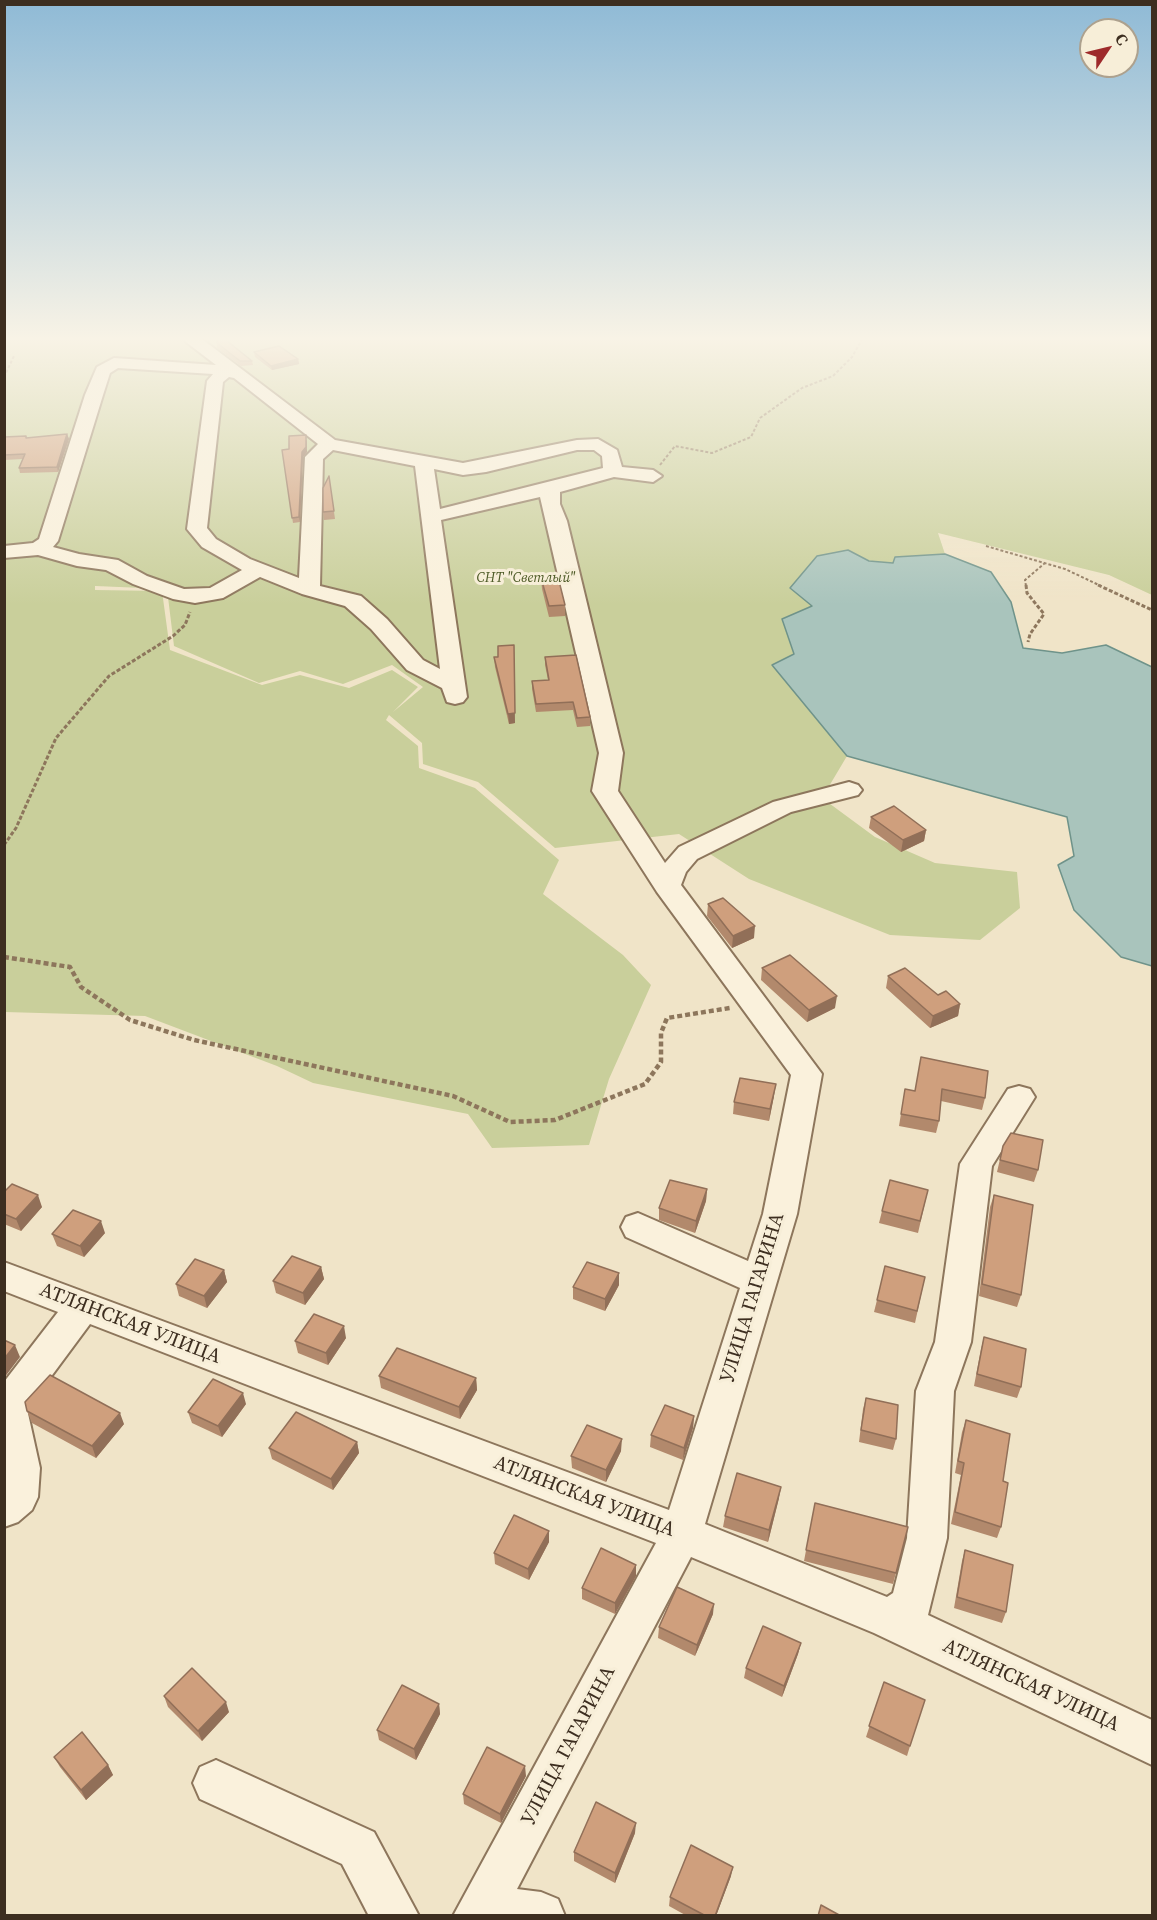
<!DOCTYPE html>
<html>
<head>
<meta charset="utf-8">
<style>
  body { margin:0 }
  #map { position:relative; width:1157px; height:1920px; overflow:hidden; background:#f0e4c8; font-family:"Source Serif 4",serif }
  canvas { display:block }
  .frame { position:absolute; inset:0; border:6px solid #3d2e20; pointer-events:none }
  .north { position:absolute; left:1079px; top:18px; width:60px; height:60px; box-sizing:border-box; background:#f7eed8; border:2px solid #ada18e; border-radius:50%; rotate:55deg; font-size:16px; font-weight:700; line-height:24px; text-align:center; color:#3d2e20 }
  .north::after { content:''; display:block; margin:auto; width:21px; height:27px; background:#9e2a2b; clip-path:polygon(50% 0,100% 100%,50% 72%,0 100%) }
</style>
</head>
<body>
<div id="map">
<canvas width="1157" height="1920"></canvas>
<div class="frame"></div>
<div class="north">С</div>
</div>
<script>
const ctx = document.querySelector('canvas').getContext('2d');
ctx.lineJoin = 'round';
function paint(path, color) {
  ctx.fillStyle = color;
  ctx.fill(path, 'evenodd');
}
function toPath(rows) {
  const path = new Path2D();
  for (const r of rows) {
    path.moveTo(r[0], r[1]);
    for (let i = 2; i < r.length; i += 2) path.lineTo(r[i], r[i + 1]);
  }
  return path;
}
function trace(path, color, width, dash) {
  ctx.strokeStyle = color;
  ctx.lineWidth = width;
  ctx.lineCap = dash ? 'butt' : 'round';
  ctx.setLineDash(dash || []);
  ctx.stroke(path);
}
function label(font, color, halo, rows, align = 'center') {
  ctx.font = font + ' "Source Serif 4",serif';
  ctx.lineWidth = 6;
  ctx.setLineDash([]);
  ctx.textBaseline = 'middle';
  ctx.strokeStyle = halo;
  ctx.fillStyle = color;
  for (const [text, x, y, turn = 0] of rows) {
    ctx.save();
    ctx.translate(x, y);
    ctx.rotate((+turn || 0) * Math.PI / 180);
    ctx.textAlign = isNaN(turn) ? turn : align;
    if (halo) ctx.strokeText(text, 0, 0);
    ctx.fillText(text, 0, 0);
    ctx.restore();
  }
}
paint(toPath([
  [5,336,1152,336,1152,595,1109,575,938,533,945,554,895,557,893,563,869,561,848,550,812,606,794,654,773,665,847,756,822,798,875,837,935,863,1017,872,1020,908,980,940,890,935,749,879,679,834,555,848,478,782,423,764,422,743,389,715,386,720,418,746,419,768,475,788,559,860,543,894,623,955,651,985,609,1079,589,1145,492,1148,468,1114,313,1083,277,1066,145,1016,5,1012],
  [95,586,167,589,174,646,259,683,300,671,343,684,392,665,423,687,393,712,418,687,392,670,349,688,300,675,262,685,170,650,162,591,95,590]
]), '#c9cf9b');
const water = toPath([
  [848,550,869,561,893,563,895,557,945,554,991,572,1011,602,1023,648,1062,653,1106,645,1152,667,1152,966,1121,957,1074,910,1058,865,1074,856,1067,817,847,756,772,665,794,654,782,619,812,606,790,588,817,556,848,550]
]);
paint(water, '#a9c4bc');
trace(water, '#6f938a', 1.5);
const minor = toPath([
  [186,336,198,336,335,440,463,463,577,440,598,439,617,450,622,467,653,470,662,476,653,482,614,477,560,492,560,504,567,521,623,753,618,791,665,863,679,847,773,802,849,782,858,785,862,790,858,795,791,812,697,859,686,872,681,885,822,1074,797,1214,705,1524,887,1597,893,1593,907,1538,916,1391,935,1342,960,1164,1008,1089,1019,1086,1030,1089,1035,1097,992,1166,971,1342,954,1391,947,1538,928,1615,1152,1720,1152,1765,874,1633,691,1557,517,1889,541,1892,558,1899,565,1916,453,1916,656,1543,90,1324,27,1409,40,1468,38,1497,32,1510,18,1522,4,1527,4,1382,58,1312,4,1291,4,1262,669,1510,740,1288,626,1237,621,1227,626,1217,638,1213,748,1261,763,1214,791,1075,657,892,592,791,599,753,540,497,441,520,467,697,463,702,455,704,447,702,442,688,407,670,371,629,345,606,302,594,260,577,223,598,195,603,173,599,133,584,106,570,77,566,38,555,4,558,4,546,33,543,39,539,85,395,97,367,114,358,216,365,186,342,184,339,186,336],
  [118,368,213,374,207,381,187,529,202,547,242,570,210,588,184,589,147,576,118,560,79,554,53,547,58,541,103,395,110,373,118,368],
  [229,377,234,378,318,444,305,457,299,578,250,559,216,539,207,528,223,382,229,377],
  [333,450,415,466,440,669,423,660,387,619,361,596,320,586,323,459,333,450],
  [577,450,594,450,602,456,603,468,440,509,434,469,463,475,486,472,577,450],
  [216,1760,374,1832,419,1916,369,1916,342,1864,200,1799,193,1783,200,1767,216,1760]
]);
trace(minor, '#8d765c', 4);
trace(toPath([
  [4,377,14,356],
  [660,465,675,446,712,453,751,437,760,418,802,388,833,376,852,357,864,336],
  [986,546,1065,569,1101,586],
  [1026,586,1025,580,1045,563]
]), '#8d765c', 2, [3, 2]);
trace(toPath([
  [1026,585,1027,593,1044,614,1030,634,1028,642],
  [1098,585,1152,610],
  [4,845,16,828,56,738,109,676,173,636,185,625,190,612]
]), '#8d765c', 3, [4, 2]);
trace(toPath([
  [4,957,70,967,81,987,130,1020,194,1040,453,1096,510,1122,555,1120,645,1084,661,1062,661,1033,667,1018,730,1008]
]), '#8d765c', 4.5, [5, 3]);
paint(minor, '#faf1dc');
paint(toPath([
  [217,343,252,361,253,365,241,366,217,348],
  [254,352,298,359,299,364,272,370,255,357],
  [67,434,69,439,58,472,20,473,19,468,23,459,4,460,4,437,26,436,27,438],
  [307,440,307,452,303,457,300,522,293,523,282,450,289,449],
  [329,476,335,519,324,520,323,512],
  [541,578,565,605,565,616,549,617,542,589],
  [494,657,515,723,509,724,495,667],
  [545,657,590,717,590,726,577,727,573,710,536,712,532,689,532,681,548,680,545,665],
  [871,817,926,830,924,841,901,852,869,828],
  [708,904,754,938,732,948,707,916],
  [762,968,835,1008,807,1022,761,980],
  [888,976,960,1004,958,1016,930,1028,886,988],
  [921,1057,985,1098,982,1110,941,1101,939,1121,936,1133,899,1126,905,1089,915,1091],
  [774,1096,769,1121,733,1114,734,1102],
  [1003,1146,1038,1170,1034,1182,997,1172],
  [707,1189,706,1201,695,1233,659,1220,659,1208],
  [928,1190,918,1233,879,1223,882,1211],
  [4,1192,42,1207,21,1231,4,1224],
  [994,1195,1021,1295,1017,1307,979,1296,990,1207],
  [105,1233,84,1257,57,1246,52,1234],
  [321,1267,324,1279,305,1305,276,1293,273,1281],
  [224,1270,227,1282,207,1308,179,1296,176,1284],
  [619,1273,619,1285,605,1311,573,1299,573,1287],
  [925,1277,915,1323,874,1312,877,1300],
  [984,1337,1021,1387,1017,1398,974,1386,981,1349],
  [346,1338,328,1365,298,1353,295,1341],
  [379,1376,476,1378,477,1390,460,1419,381,1388],
  [866,1398,896,1439,893,1450,859,1442,863,1409],
  [246,1404,222,1437,192,1423,188,1412],
  [27,1411,124,1424,96,1458,32,1423],
  [694,1416,693,1428,683,1460,650,1447,651,1435],
  [966,1420,1003,1481,1001,1527,997,1538,951,1524,961,1475,955,1473,962,1432],
  [357,1442,359,1453,333,1490,272,1459,269,1448],
  [621,1451,606,1482,572,1468,571,1456],
  [779,1498,768,1542,723,1527,725,1516],
  [815,1503,908,1527,893,1584,804,1561],
  [549,1531,549,1542,529,1580,495,1564,494,1553],
  [965,1550,1006,1612,1002,1623,954,1608,962,1561],
  [636,1565,636,1576,615,1614,582,1599,582,1588],
  [713,1614,695,1656,658,1638,659,1627],
  [801,1643,798,1654,782,1697,744,1678,746,1668],
  [884,1682,910,1746,907,1756,866,1737],
  [164,1696,229,1712,202,1741,168,1707],
  [439,1704,440,1714,416,1760,379,1740,377,1730],
  [54,1757,108,1765,113,1775,86,1800,60,1767],
  [526,1776,501,1823,464,1804,463,1794],
  [635,1833,615,1883,574,1861,574,1852],
  [731,1876,716,1916,687,1916,669,1906,670,1897]
]), '#b2896c');
paint(toPath([
  [298,359,299,364,272,370,271,366],
  [67,434,69,439,58,472,57,467],
  [306,435,307,452,303,457,300,522,299,517,302,452],
  [514,645,515,723,509,724,508,714],
  [926,830,924,841,901,852,903,840],
  [755,926,754,938,732,948,733,936],
  [837,996,835,1008,807,1022,809,1010],
  [960,1004,958,1016,930,1028,933,1016],
  [776,1084,774,1096,769,1121,770,1109],
  [707,1189,706,1201,695,1233,696,1221],
  [38,1195,42,1207,21,1231,16,1219],
  [101,1221,105,1233,84,1257,80,1246],
  [321,1267,324,1279,305,1305,303,1293],
  [224,1270,227,1282,207,1308,204,1296],
  [619,1273,619,1285,605,1311,605,1299],
  [344,1326,346,1338,328,1365,326,1353],
  [15,1345,20,1357,4,1378,4,1359],
  [476,1378,477,1390,460,1419,459,1407],
  [243,1393,246,1404,222,1437,218,1426],
  [120,1413,124,1424,96,1458,92,1446],
  [694,1416,693,1428,683,1460,684,1448],
  [622,1439,621,1451,606,1482,606,1470],
  [357,1442,359,1453,333,1490,331,1479],
  [781,1487,779,1498,768,1542,769,1530],
  [549,1531,549,1542,529,1580,528,1569],
  [636,1565,636,1576,615,1614,615,1603],
  [714,1604,713,1614,695,1656,697,1645],
  [801,1643,798,1654,782,1697,784,1686],
  [226,1702,229,1712,202,1741,198,1731],
  [439,1704,440,1714,416,1760,414,1749],
  [108,1765,113,1775,86,1800,81,1790],
  [525,1766,526,1776,501,1823,500,1814],
  [636,1823,635,1833,615,1883,615,1873],
  [733,1867,731,1876,716,1916,715,1916]
]), '#916f58');
const building = toPath([
  [218,336,221,336,252,361,240,361,217,343,218,336],
  [279,346,298,359,271,366,254,352,279,346],
  [67,434,57,467,19,468,25,454,4,455,4,437,26,436,26,438,67,434],
  [306,435,306,447,302,452,299,517,292,518,282,450,289,449,289,436,306,435],
  [329,476,334,511,323,512,323,488,329,476],
  [558,577,565,605,549,606,541,578,558,577],
  [514,645,515,713,508,714,494,657,498,657,498,646,514,645],
  [576,655,590,717,577,718,573,702,536,704,532,681,549,680,545,657,576,655],
  [894,806,926,830,903,840,871,817,894,806],
  [723,898,755,926,733,936,708,904,723,898],
  [790,955,837,996,809,1010,762,968,790,955],
  [905,968,938,995,946,991,960,1004,933,1016,888,976,905,968],
  [921,1057,988,1071,985,1098,942,1089,939,1121,901,1114,905,1089,915,1091,921,1057],
  [740,1078,776,1084,770,1109,734,1102,740,1078],
  [1011,1133,1043,1140,1038,1170,1000,1160,1003,1146,1011,1133],
  [670,1180,707,1189,696,1221,659,1208,670,1180],
  [890,1180,928,1190,920,1221,882,1211,890,1180],
  [12,1184,38,1195,16,1219,4,1214,4,1192,12,1184],
  [994,1195,1033,1205,1021,1295,982,1284,994,1195],
  [73,1210,101,1221,80,1246,52,1234,73,1210],
  [292,1256,321,1267,303,1293,273,1281,292,1256],
  [195,1259,224,1270,204,1296,176,1284,195,1259],
  [587,1262,619,1273,605,1299,573,1287,587,1262],
  [885,1266,925,1277,917,1311,877,1300,885,1266],
  [314,1314,344,1326,326,1353,295,1341,314,1314],
  [984,1337,1026,1349,1021,1387,977,1374,984,1337],
  [4,1340,15,1345,4,1359,4,1340],
  [397,1348,476,1378,459,1407,379,1376,397,1348],
  [50,1375,120,1413,92,1446,27,1411,25,1402,50,1375],
  [213,1379,243,1393,218,1426,188,1412,213,1379],
  [866,1398,898,1405,896,1439,861,1430,866,1398],
  [665,1405,694,1416,684,1448,651,1435,665,1405],
  [296,1412,357,1442,331,1479,269,1448,296,1412],
  [966,1420,1010,1434,1003,1481,1008,1483,1001,1527,955,1512,964,1463,958,1461,966,1420],
  [587,1425,622,1439,606,1470,571,1456,587,1425],
  [737,1473,781,1487,769,1530,725,1516,737,1473],
  [815,1503,908,1527,896,1573,806,1550,815,1503],
  [514,1515,549,1531,528,1569,494,1553,514,1515],
  [601,1548,636,1565,615,1603,582,1588,601,1548],
  [965,1550,1013,1565,1006,1612,957,1597,965,1550],
  [677,1587,714,1604,697,1645,659,1627,677,1587],
  [763,1626,801,1643,784,1686,746,1668,763,1626],
  [192,1668,226,1702,198,1731,164,1696,192,1668],
  [884,1682,925,1700,910,1746,869,1726,884,1682],
  [402,1685,439,1704,414,1749,377,1730,402,1685],
  [82,1732,108,1765,81,1790,54,1757,82,1732],
  [487,1747,525,1766,500,1814,463,1794,487,1747],
  [596,1802,636,1823,615,1873,574,1852,596,1802],
  [691,1845,733,1867,715,1916,706,1916,670,1897,691,1845],
  [821,1905,841,1916,818,1916,821,1905]
]);
paint(building, '#cf9f7d');
trace(building, '#916f58', 1.5);
const sky = ctx.createLinearGradient(0, 0, 0, 605);
sky.addColorStop(0, '#8fbad6');
sky.addColorStop(0.56, '#f8f3e6');
sky.addColorStop(1, '#f8f3e600');
ctx.fillStyle = sky;
ctx.fillRect(0, 0, 1157, 605);
label('italic 14px', '#4d5a26', '#f7eed8', [
  ["СНТ \"Светлый\"",526,578]
]);
label('20px', '#3d2e20', '#f7eed8', [
  ["УЛИЦА ГАГАРИНА",753,1298,-73],
  ["АТЛЯНСКАЯ УЛИЦА",130,1324,21],
  ["АТЛЯНСКАЯ УЛИЦА",584,1497,21],
  ["АТЛЯНСКАЯ УЛИЦА",1031,1686,25],
  ["УЛИЦА ГАГАРИНА",569,1746,-62]
]);
</script>
</body>
</html>
